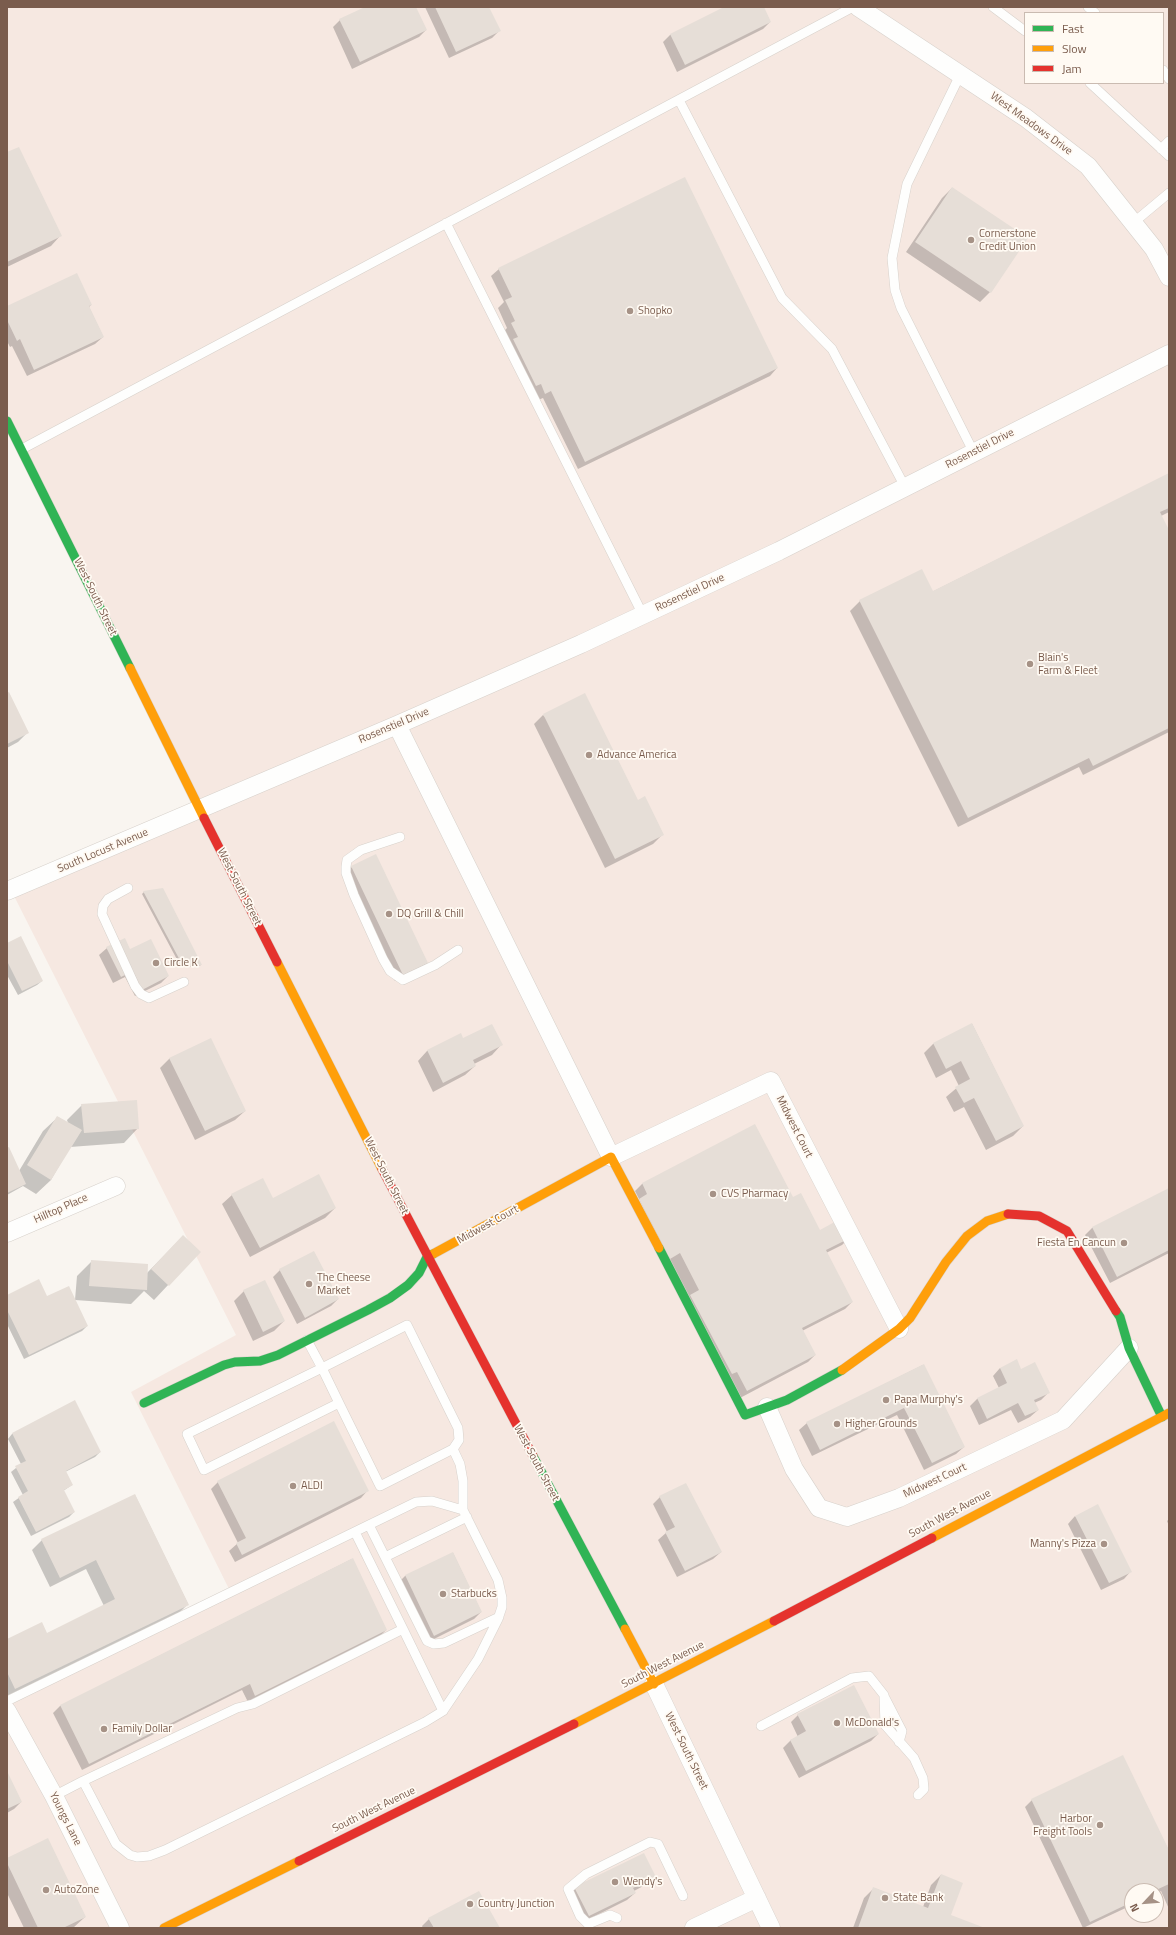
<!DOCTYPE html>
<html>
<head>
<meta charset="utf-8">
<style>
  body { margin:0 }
  #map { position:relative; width:1176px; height:1935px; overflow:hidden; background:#f9f5f0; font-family:"Titillium Web",sans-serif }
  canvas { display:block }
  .frame { position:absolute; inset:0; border:8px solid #7a5c4d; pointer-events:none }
  .legend { position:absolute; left:1024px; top:12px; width:140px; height:72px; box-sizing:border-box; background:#fffaf3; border:1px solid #cabbb1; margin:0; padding:5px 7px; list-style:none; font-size:12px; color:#7a5c4d }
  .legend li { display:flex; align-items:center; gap:8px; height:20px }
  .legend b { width:20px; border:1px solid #cabbb1 }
  .north { position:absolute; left:1124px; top:1883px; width:40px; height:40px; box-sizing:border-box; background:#fffaf3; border:1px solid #cabbb1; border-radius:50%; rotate:244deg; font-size:11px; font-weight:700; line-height:16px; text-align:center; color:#7a5c4d }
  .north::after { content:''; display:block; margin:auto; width:14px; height:18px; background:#a69286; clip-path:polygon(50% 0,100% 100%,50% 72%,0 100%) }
</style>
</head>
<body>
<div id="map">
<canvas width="1176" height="1935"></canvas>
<div class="frame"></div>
<ul class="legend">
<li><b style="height:5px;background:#30b455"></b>Fast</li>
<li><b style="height:5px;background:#ff9f0a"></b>Slow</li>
<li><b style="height:5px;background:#e5322d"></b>Jam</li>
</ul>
<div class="north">N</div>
</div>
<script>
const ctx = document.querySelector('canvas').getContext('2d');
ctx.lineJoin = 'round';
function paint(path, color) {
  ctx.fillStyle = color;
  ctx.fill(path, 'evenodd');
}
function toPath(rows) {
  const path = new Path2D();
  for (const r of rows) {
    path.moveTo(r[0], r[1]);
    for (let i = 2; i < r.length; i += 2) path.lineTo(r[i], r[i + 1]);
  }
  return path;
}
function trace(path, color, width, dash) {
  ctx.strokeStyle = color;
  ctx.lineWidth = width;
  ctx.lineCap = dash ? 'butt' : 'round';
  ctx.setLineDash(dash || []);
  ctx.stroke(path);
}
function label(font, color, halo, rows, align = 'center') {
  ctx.font = font + ' "Titillium Web",sans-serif';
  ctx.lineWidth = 3.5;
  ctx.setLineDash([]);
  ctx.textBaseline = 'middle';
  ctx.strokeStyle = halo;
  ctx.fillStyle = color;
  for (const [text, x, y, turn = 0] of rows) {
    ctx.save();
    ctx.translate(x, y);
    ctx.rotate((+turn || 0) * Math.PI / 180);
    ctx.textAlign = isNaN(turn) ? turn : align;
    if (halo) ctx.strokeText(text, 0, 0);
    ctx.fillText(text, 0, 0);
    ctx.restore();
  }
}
paint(toPath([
  [7,7,1169,7,1169,1928,7,1928,7,1701,231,1593,131,1392,236,1335,11,890,200,810,7,421],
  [1025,13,1163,13,1163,83,1025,83],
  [1132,1891,1156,1891,1156,1915,1132,1915]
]), '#f6e8e1');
paint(toPath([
  [367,7,415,7,426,30,419,37,352,69,333,27,340,20],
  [425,7,488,7,499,31,492,38,449,58],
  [726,7,763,7,770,22,763,29,677,72,663,42,670,35],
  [7,153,60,236,51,246,7,267],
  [952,188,990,292,980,302,906,252,942,198],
  [499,269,777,368,770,376,578,469,543,398,538,400,504,331,507,328,498,308,504,302,491,276],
  [91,305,89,307,103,337,95,344,27,376,12,346,10,347,7,341,7,307],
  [1169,474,1169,512,1161,516,1169,533,1169,732,1083,775,1079,767,958,827,850,611,860,601,932,592],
  [7,694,28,732,18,742,7,748],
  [543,715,663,834,653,844,605,868,534,724],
  [352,867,427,963,419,970,395,981,344,874],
  [144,892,201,965,199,966,181,967,142,894],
  [7,944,42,981,37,985,18,995,7,975],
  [107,948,130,950,168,976,161,983,135,996,125,977,113,983,99,955],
  [972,1024,1023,1126,1013,1136,986,1150,964,1107,954,1112,946,1097,959,1086,951,1070,936,1078,924,1053,933,1044],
  [460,1035,463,1040,501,1045,492,1055,474,1064,475,1066,465,1075,433,1092,418,1061,427,1051],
  [170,1058,245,1111,235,1120,195,1140,160,1068],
  [82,1105,138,1128,124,1143,70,1147,51,1180,36,1194,23,1186,7,1195,7,1149,19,1171,43,1131,58,1117,68,1123,67,1120],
  [754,1126,792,1199,820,1231,849,1238,842,1245,826,1253,852,1302,845,1309,802,1331,815,1355,808,1362,740,1398,635,1191,642,1184],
  [1169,1189,1169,1253,1110,1283,1085,1235,1092,1228],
  [232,1195,273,1199,335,1208,325,1218,250,1257,222,1204],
  [183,1236,199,1252,154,1300,144,1291,131,1304,75,1300,77,1276,92,1261,147,1273],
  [280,1270,338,1299,331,1306,297,1324,273,1277],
  [244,1291,284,1321,274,1331,253,1341,234,1301],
  [7,1296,46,1297,87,1326,82,1331,24,1359,7,1324],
  [923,1365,964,1447,956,1454,924,1470,897,1415,812,1456,799,1430,807,1423],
  [1000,1368,1021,1370,1048,1393,1041,1400,1034,1403,1038,1410,1030,1417,1018,1423,1011,1410,979,1425,970,1406,977,1399,999,1388,993,1376],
  [74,1402,100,1452,95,1457,65,1472,72,1485,63,1491,74,1512,69,1517,31,1536,13,1502,23,1495,11,1472,21,1464,8,1439,12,1434],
  [218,1482,368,1490,361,1498,235,1562,229,1551,238,1543,211,1489],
  [135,1495,188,1604,178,1614,7,1697,7,1640,46,1634,104,1606,86,1569,50,1587,32,1550,42,1540],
  [660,1497,721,1552,713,1559,677,1577,658,1540,667,1532,653,1504],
  [1075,1516,1131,1571,1124,1579,1101,1590,1068,1524],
  [1169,1519,1169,1526,1167,1521],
  [453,1553,481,1612,474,1619,426,1643,398,1583,405,1576],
  [352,1559,386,1630,379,1637,248,1702,242,1690,82,1770,53,1713,60,1706],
  [798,1715,878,1734,871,1741,799,1778,783,1748,791,1740,798,1737,791,1722],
  [7,1774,21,1802,14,1809,7,1813],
  [1032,1800,1169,1853,1169,1909,1161,1891,1156,1893,1156,1891,1132,1891,1132,1905,1083,1928,1025,1807],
  [7,1859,85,1917,73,1928,24,1928,7,1893],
  [941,1875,950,1916,983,1928,853,1928,864,1898,874,1888,923,1907,931,1885],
  [655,1876,647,1884,634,1891,635,1893,627,1900,581,1923,568,1896,575,1888],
  [429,1919,498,1928,423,1928,422,1926]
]), '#0003');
paint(toPath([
  [365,7,416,7,427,30,360,62,339,19],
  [435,7,489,7,501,31,456,52],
  [724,7,764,7,771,22,685,65,670,34],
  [19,147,62,236,7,262,7,152],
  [685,177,778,368,585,462,551,391,545,394,541,384,536,386,513,339,518,337,511,323,515,321,505,300,512,297,498,268],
  [952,187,1028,238,991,293,915,242],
  [77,273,92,305,89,306,104,337,34,370,20,339,17,341,7,320,7,306],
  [1169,473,1169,508,1160,512,1169,530,1169,728,1093,766,1089,758,968,818,859,600,922,569,933,591],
  [9,692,29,733,7,744,7,693],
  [585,693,638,800,645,796,664,835,615,859,543,714],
  [376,854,428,963,403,975,351,866],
  [163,888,202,965,183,966,143,891],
  [21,936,43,981,22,991,7,961,7,943],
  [125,938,130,949,151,939,169,976,142,990,133,971,121,977,106,947],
  [972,1023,1024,1126,996,1141,974,1098,964,1103,955,1087,970,1079,961,1061,946,1069,933,1043],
  [492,1024,503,1045,473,1060,476,1066,443,1083,427,1050,461,1033,463,1038],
  [211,1038,246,1111,205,1131,169,1058],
  [137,1100,139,1129,84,1133,81,1104],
  [57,1116,82,1130,51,1180,27,1165],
  [755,1124,793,1197,801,1193,820,1230,840,1219,850,1238,826,1250,853,1302,802,1328,816,1355,747,1391,737,1372,732,1374,690,1295,699,1290,680,1253,670,1259,639,1199,647,1194,642,1183],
  [9,1147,26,1184,7,1193,7,1148],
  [319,1174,336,1208,260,1248,231,1194,263,1178,273,1198],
  [1169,1188,1169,1250,1117,1277,1092,1227],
  [183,1235,201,1252,169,1286,151,1269],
  [314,1251,339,1299,305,1318,279,1269],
  [91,1260,148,1264,147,1290,89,1286],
  [39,1279,47,1296,69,1286,88,1326,29,1355,7,1310,7,1295],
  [265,1280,285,1321,263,1332,243,1290],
  [1017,1359,1021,1369,1035,1362,1050,1393,1034,1400,1039,1410,1025,1416,1018,1403,987,1419,977,1398,1007,1383,1000,1368],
  [924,1364,965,1447,932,1463,904,1408,820,1450,806,1422],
  [75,1400,101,1452,66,1471,73,1485,64,1490,75,1512,36,1532,18,1497,28,1491,15,1466,26,1461,12,1433],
  [334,1421,369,1491,242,1555,236,1543,246,1538,217,1481],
  [686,1483,722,1552,685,1571,665,1532,675,1527,659,1496],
  [135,1494,189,1605,15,1689,7,1672,7,1639,42,1622,47,1633,115,1599,96,1560,60,1578,41,1539],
  [1098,1504,1132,1572,1109,1583,1075,1516],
  [453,1552,482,1612,434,1636,405,1575],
  [353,1558,387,1630,255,1696,250,1684,89,1764,60,1705],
  [854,1685,879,1734,806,1771,790,1740,806,1731,797,1714],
  [1123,1755,1169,1850,1169,1884,1154,1891,1132,1891,1132,1902,1090,1922,1031,1799],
  [7,1771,22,1802,7,1809],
  [48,1838,86,1917,63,1928,38,1928,7,1863,7,1858],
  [644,1853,656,1877,633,1888,636,1893,589,1916,574,1887],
  [941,1874,963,1883,951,1915,985,1928,858,1928,873,1887,928,1908],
  [479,1891,500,1928,434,1928,428,1918]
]), '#e6ded7');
const lane = toPath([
  [993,7,1025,31],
  [1088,7,1095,13],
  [1163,70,1169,79],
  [960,75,907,184,892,258,895,290,901,308,974,453],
  [1090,83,1169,156],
  [679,100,782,298,832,349,905,487],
  [1161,149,1169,141],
  [446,223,643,615],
  [1133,223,1169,193],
  [22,449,853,7],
  [400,837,361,850,347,860,346,867,346,873,354,895,383,959,390,971,403,980,435,965,458,950],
  [128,888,108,899,103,906,102,914,135,986,141,994,149,998,184,982],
  [307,1340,322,1368,187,1434,204,1470,339,1403,380,1486,453,1449,459,1440,458,1428,407,1325,322,1368,339,1403],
  [369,1525,427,1641,434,1644,444,1643,499,1617],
  [355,1532,403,1629],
  [385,1557,467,1517],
  [884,1696,902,1731,899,1742],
  [7,1701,416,1502,432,1501,463,1510],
  [443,1711,478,1659,498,1619,502,1607,502,1598,498,1580,463,1510,463,1481,460,1464,453,1449],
  [761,1726,852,1678,869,1676,884,1695,885,1725,914,1758,923,1778,924,1789,918,1795],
  [54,1796,83,1781,237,1708,253,1704,403,1629,443,1711,425,1722,165,1850,149,1856,137,1857,130,1855,116,1844,83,1781],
  [617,1918,610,1915,588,1924,580,1916,568,1889,586,1874,650,1842,658,1844,683,1896]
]);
const street = toPath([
  [858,7,1026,118,1088,166,1154,249,1169,277],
  [397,725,611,1157,771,1081,899,1329],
  [7,891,397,725,581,644,779,551,1169,354],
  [7,1233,116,1186],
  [767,1407,794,1469,819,1508,847,1517,899,1498,1063,1420,1129,1348],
  [654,1684,771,1928],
  [7,1711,54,1796,120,1928],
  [694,1928,757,1898]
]);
const fast = toPath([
  [7,421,130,668],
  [659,1248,745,1415,787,1400,842,1370],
  [1116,1311,1120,1317,1129,1348,1162,1417],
  [144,1403,224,1365,235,1362,260,1361,278,1355,368,1310,390,1298,408,1285,419,1273,427,1257,433,1254],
  [533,1456,625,1629]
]);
const slow = toPath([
  [130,668,204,818],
  [277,962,382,1169],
  [433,1254,611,1157,659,1248],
  [842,1370,899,1329,910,1318,946,1262,967,1236,987,1221,1008,1214],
  [932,1538,1169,1413],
  [625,1629,654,1684],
  [574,1724,774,1621],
  [164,1928,299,1861]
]);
const jam = toPath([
  [204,818,277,962],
  [382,1169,533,1456],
  [1008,1214,1039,1216,1067,1231,1116,1311],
  [774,1621,932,1538],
  [299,1861,574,1724]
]);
trace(lane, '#d7d1cb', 10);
trace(street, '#d7d1cb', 19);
trace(fast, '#d9d2cb', 10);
trace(slow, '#d9d2cb', 10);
trace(jam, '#d9d2cb', 10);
trace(lane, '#fefefd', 9);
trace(street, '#fefefd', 18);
trace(fast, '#30b455', 9);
trace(slow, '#ff9f0a', 9);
trace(jam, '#e5322d', 9);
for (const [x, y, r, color] of [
  [971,240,4,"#a69286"],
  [630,311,4,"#a69286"],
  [1030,664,4,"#a69286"],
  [589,755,4,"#a69286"],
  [389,914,4,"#a69286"],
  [156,963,4,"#a69286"],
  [713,1194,4,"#a69286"],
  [1124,1243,4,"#a69286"],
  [309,1284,4,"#a69286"],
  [886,1400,4,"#a69286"],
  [837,1424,4,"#a69286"],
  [293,1486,4,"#a69286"],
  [1104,1544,4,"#a69286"],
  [443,1594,4,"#a69286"],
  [837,1723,4,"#a69286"],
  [104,1729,4,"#a69286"],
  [1100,1825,4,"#a69286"],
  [615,1882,4,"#a69286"],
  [46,1890,4,"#a69286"],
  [885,1898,4,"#a69286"],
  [470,1904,4,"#a69286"]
]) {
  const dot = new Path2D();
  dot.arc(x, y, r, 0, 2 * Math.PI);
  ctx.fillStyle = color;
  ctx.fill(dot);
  trace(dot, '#fffaf3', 1.5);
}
label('11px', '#7a5c4d', '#fffaf3', [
  ["West Meadows Drive",1031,124,36],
  ["Rosenstiel Drive",980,449,-27],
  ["Rosenstiel Drive",690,593,-25],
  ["West South Street",95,597,64],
  ["Rosenstiel Drive",394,726,-23],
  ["South Locust Avenue",103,851,-23],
  ["West South Street",239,887,63],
  ["Midwest Court",794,1127,63],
  ["West South Street",386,1176,63],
  ["Hilltop Place",61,1209,-24],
  ["Midwest Court",488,1225,-29],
  ["West South Street",536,1463,62],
  ["Midwest Court",935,1481,-25],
  ["South West Avenue",950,1514,-28],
  ["South West Avenue",663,1665,-27],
  ["West South Street",686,1751,64],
  ["South West Avenue",374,1810,-26],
  ["Youngs Lane",65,1819,63]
]);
label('11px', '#7a5c4d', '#fffaf3', [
  ["Cornerstone",979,234],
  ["Credit Union",979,247],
  ["Shopko",638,311],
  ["Blain's",1038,658],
  ["Farm & Fleet",1038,671],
  ["Advance America",597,755],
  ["DQ Grill & Chill",397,914],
  ["Circle K",164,963],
  ["CVS Pharmacy",721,1194],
  ["Fiesta En Cancun",1116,1243,"right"],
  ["The Cheese",317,1278],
  ["Market",317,1291],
  ["Papa Murphy's",894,1400],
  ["Higher Grounds",845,1424],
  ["ALDI",301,1486],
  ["Manny's Pizza",1096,1544,"right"],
  ["Starbucks",451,1594],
  ["McDonald's",845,1723],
  ["Family Dollar",112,1729],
  ["Harbor",1092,1819,"right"],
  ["Freight Tools",1092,1832,"right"],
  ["Wendy's",623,1882],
  ["AutoZone",54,1890],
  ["State Bank",893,1898],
  ["Country Junction",478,1904]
], 'left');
</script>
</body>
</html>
